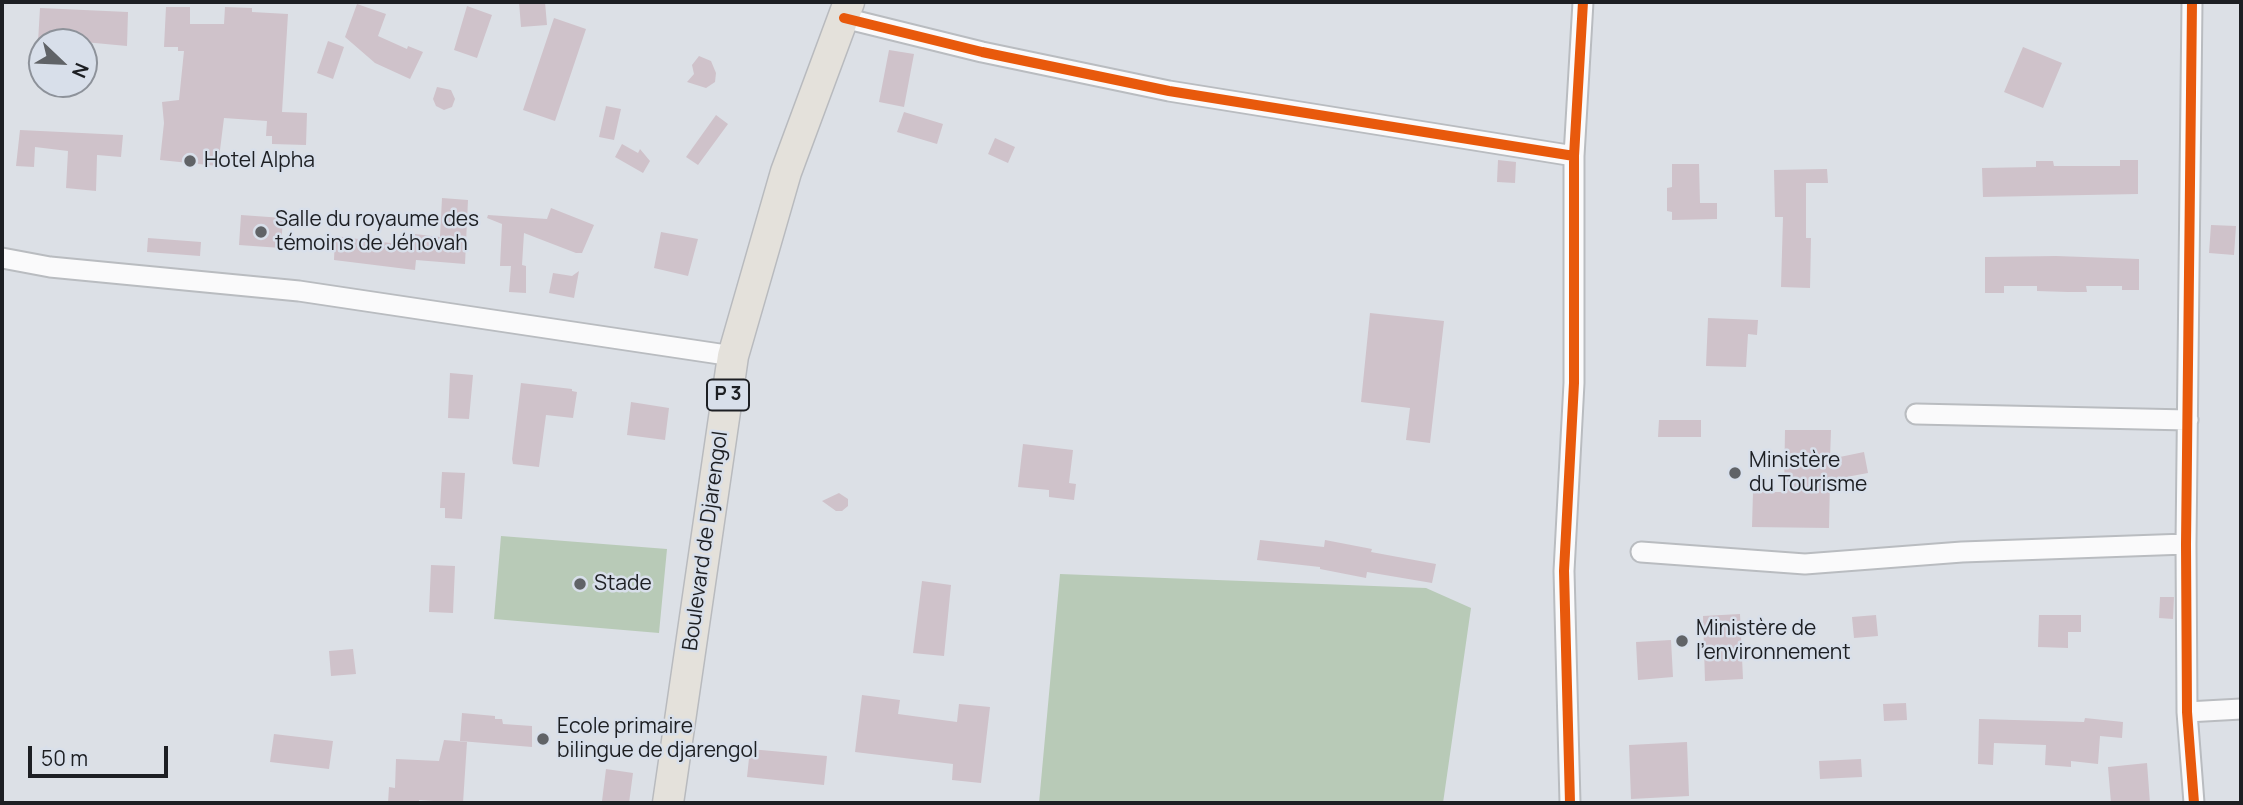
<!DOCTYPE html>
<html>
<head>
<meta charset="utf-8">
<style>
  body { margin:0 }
  #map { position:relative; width:2243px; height:805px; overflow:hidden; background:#dce0e6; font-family:Manrope,sans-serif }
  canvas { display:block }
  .frame { position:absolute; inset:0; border:4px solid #1d1f23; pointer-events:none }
  .north { position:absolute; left:28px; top:28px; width:70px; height:70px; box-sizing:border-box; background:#d8dfea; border:2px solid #8d929a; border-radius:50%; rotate:113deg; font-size:19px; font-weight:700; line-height:28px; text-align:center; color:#1d1f23 }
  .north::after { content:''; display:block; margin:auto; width:24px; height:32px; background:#606367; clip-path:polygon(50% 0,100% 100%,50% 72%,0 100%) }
  .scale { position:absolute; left:28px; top:746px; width:140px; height:32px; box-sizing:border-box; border:4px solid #1d1f23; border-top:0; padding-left:9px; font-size:21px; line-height:24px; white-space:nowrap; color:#1d1f23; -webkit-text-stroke:5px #d8dfea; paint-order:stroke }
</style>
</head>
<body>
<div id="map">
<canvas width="2243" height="805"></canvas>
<div class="frame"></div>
<div class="north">N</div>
<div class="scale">50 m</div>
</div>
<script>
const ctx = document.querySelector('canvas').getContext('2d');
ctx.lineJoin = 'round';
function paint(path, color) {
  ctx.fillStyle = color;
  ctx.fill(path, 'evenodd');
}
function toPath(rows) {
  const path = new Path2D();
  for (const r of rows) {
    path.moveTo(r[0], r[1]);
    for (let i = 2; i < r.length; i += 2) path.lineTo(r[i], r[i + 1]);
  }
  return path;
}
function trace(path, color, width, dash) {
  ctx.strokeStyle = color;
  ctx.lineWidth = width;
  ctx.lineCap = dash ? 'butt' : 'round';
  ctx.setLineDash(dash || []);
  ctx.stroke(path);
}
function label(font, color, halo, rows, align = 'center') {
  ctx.font = font + ' Manrope,sans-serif';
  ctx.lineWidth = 5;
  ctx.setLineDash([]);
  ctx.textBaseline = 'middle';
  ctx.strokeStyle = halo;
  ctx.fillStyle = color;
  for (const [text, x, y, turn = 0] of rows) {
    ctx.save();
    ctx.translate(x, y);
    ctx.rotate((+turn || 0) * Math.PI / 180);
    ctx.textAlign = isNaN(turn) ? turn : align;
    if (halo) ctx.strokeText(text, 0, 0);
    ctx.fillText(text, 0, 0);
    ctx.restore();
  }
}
paint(toPath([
  [501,536,667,549,659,633,494,619],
  [1060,574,1426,588,1471,608,1443,803,1039,803]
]), '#b8cab7');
paint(toPath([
  [519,2,545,2,547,25,521,27],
  [357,4,386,14,378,36,407,49,408,46,423,52,410,79,375,63,345,37],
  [467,6,492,15,477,58,454,50],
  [166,7,190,7,190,24,224,24,225,7,252,8,252,12,288,14,282,112,307,113,306,145,272,144,272,136,266,136,267,121,224,118,218,166,160,160,164,123,162,102,179,100,184,51,178,51,178,47,164,47],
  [40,8,128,12,127,46,84,42,38,42],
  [554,18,586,29,555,121,523,110],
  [328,41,344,47,333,79,317,73],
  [2023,47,2062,63,2043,108,2004,92],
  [889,50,914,54,904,107,879,102],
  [699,56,711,61,716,73,715,82,706,88,687,82,694,74,692,65],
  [437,87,451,90,455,99,452,107,444,110,436,106,433,99],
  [606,106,621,109,614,140,599,137],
  [904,112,943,124,937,144,897,132],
  [716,115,728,124,698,165,686,157],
  [20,130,123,135,121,157,97,155,96,191,66,188,68,151,35,147,34,167,16,166],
  [995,138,1015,147,1008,163,988,154],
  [622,144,638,153,640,149,650,161,643,173,615,157],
  [1498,160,1516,162,1515,183,1497,182],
  [2120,160,2138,160,2138,194,1983,197,1982,168,2036,167,2036,161,2053,161,2054,166,2120,166],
  [1672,164,1699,164,1700,203,1717,203,1717,219,1672,220,1672,212,1667,211,1667,188,1672,187],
  [1827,169,1828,183,1806,183,1806,238,1811,238,1810,288,1781,287,1783,217,1775,217,1774,170],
  [442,198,468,200,465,264,416,260,415,270,334,260,335,236,414,246,415,234,440,237],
  [551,208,594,225,582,253,576,253,524,233,522,265,526,266,526,293,509,292,511,266,500,266,502,224,487,218,488,215,547,219],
  [241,215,283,218,281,248,239,245],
  [2211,225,2236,226,2234,255,2209,253],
  [661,232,698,239,688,276,654,268],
  [148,238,201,242,200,256,147,252],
  [2056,256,2139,259,2139,290,2122,290,2122,286,2086,286,2087,292,2068,292,2037,291,2037,286,2004,286,2004,293,1985,293,1985,257],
  [579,271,574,298,549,293,553,273,572,276],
  [1370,313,1444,321,1430,443,1406,440,1410,408,1361,402],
  [1708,318,1758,320,1757,335,1748,334,1746,367,1706,366],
  [450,373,473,375,469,419,448,418],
  [521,383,572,389,572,391,577,392,573,418,546,415,539,467,513,464,512,459],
  [631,402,669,408,665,440,627,435],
  [1659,420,1701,420,1701,437,1658,437],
  [1785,430,1831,430,1830,459,1864,452,1868,473,1830,480,1829,528,1752,527,1753,492,1784,492],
  [1023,444,1073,450,1069,483,1076,484,1074,500,1049,497,1049,490,1018,487],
  [442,472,465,473,462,519,445,518,445,508,440,508],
  [839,493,848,499,848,506,842,511,836,511,822,501],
  [1260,540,1324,547,1325,540,1372,549,1371,552,1436,564,1432,583,1367,572,1366,578,1320,569,1320,567,1257,560],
  [431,565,455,566,453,613,429,612],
  [922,581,951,585,944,656,913,653],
  [2160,597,2174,597,2173,619,2159,618],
  [1740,614,1743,679,1705,681,1703,616],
  [1876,615,1878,636,1854,638,1852,617],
  [2039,615,2081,615,2081,632,2068,632,2068,648,2038,647],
  [1671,640,1673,677,1638,680,1636,642],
  [353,649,356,674,331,676,329,651],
  [862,695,900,700,898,714,957,722,959,704,990,707,981,783,952,780,953,764,855,752],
  [1906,703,1907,720,1884,721,1883,704],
  [462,713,495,716,495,719,502,719,503,724,532,726,532,747,460,741],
  [2085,718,2123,722,2122,738,2100,736,2098,764,2071,761,2071,767,2045,765,2046,745,1994,743,1993,765,1978,764,1979,719,2084,722],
  [274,734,333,741,329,769,270,762],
  [444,740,467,742,463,803,419,800,419,803,388,803,389,787,395,788,396,759,439,761],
  [1687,742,1689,796,1631,799,1629,745],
  [750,749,827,756,824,785,747,777],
  [1861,759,1862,777,1820,779,1819,761],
  [2147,763,2150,803,2111,803,2108,767],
  [606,769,633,773,629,803,602,801]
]), '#cfc2ca');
const minor = toPath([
  [2192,2,2186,544,2187,712,2194,803],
  [844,18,982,52,1169,91,1574,156],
  [2,258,50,267,299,291,733,356],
  [1916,414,2188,420],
  [1641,552,1805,564,1962,552,2186,544],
  [2187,712,2241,709],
  [1570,803,1564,571,1574,383,1574,156,1583,2]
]);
const primary = toPath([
  [668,803,733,356,786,172,849,2]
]);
trace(minor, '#b9bcc0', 23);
trace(primary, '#b8babe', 33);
trace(minor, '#fafafb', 19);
trace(primary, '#e4e1db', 30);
trace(toPath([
  [2192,2,2186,544,2187,712,2194,803],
  [844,18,982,52,1169,91,1574,156],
  [1570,803,1564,571,1574,383,1574,156,1583,2]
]), '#e8590c', 10);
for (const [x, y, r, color] of [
  [190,161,7,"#606367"],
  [261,232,7,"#606367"],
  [1735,473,7,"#606367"],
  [580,584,7,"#606367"],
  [1682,641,7,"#606367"],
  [543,739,7,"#606367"]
]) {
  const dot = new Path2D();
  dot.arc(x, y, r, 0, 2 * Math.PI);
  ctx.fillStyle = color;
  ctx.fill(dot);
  trace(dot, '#d8dfea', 2.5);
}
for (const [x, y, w] of [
  [728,395,42]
]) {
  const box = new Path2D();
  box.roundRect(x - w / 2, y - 15.5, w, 31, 5);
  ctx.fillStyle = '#d8dfea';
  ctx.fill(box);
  trace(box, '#1d1f23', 2);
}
label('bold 19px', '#1d1f23', null, [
  ["P 3",728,395]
]);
label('21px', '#1d1f23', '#d8dfea', [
  ["Hotel Alpha",204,161],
  ["Salle du royaume des",275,220],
  ["témoins de Jéhovah",275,244],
  ["Ministère",1749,461],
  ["du Tourisme",1749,485],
  ["Stade",594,584],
  ["Ministère de",1696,629],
  ["l'environnement",1696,653],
  ["Ecole primaire",557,727],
  ["bilingue de djarengol",557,751]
], 'left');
label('21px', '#1d1f23', '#d8dfea', [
  ["Boulevard de Djarengol",706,541,-82]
]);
</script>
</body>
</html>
